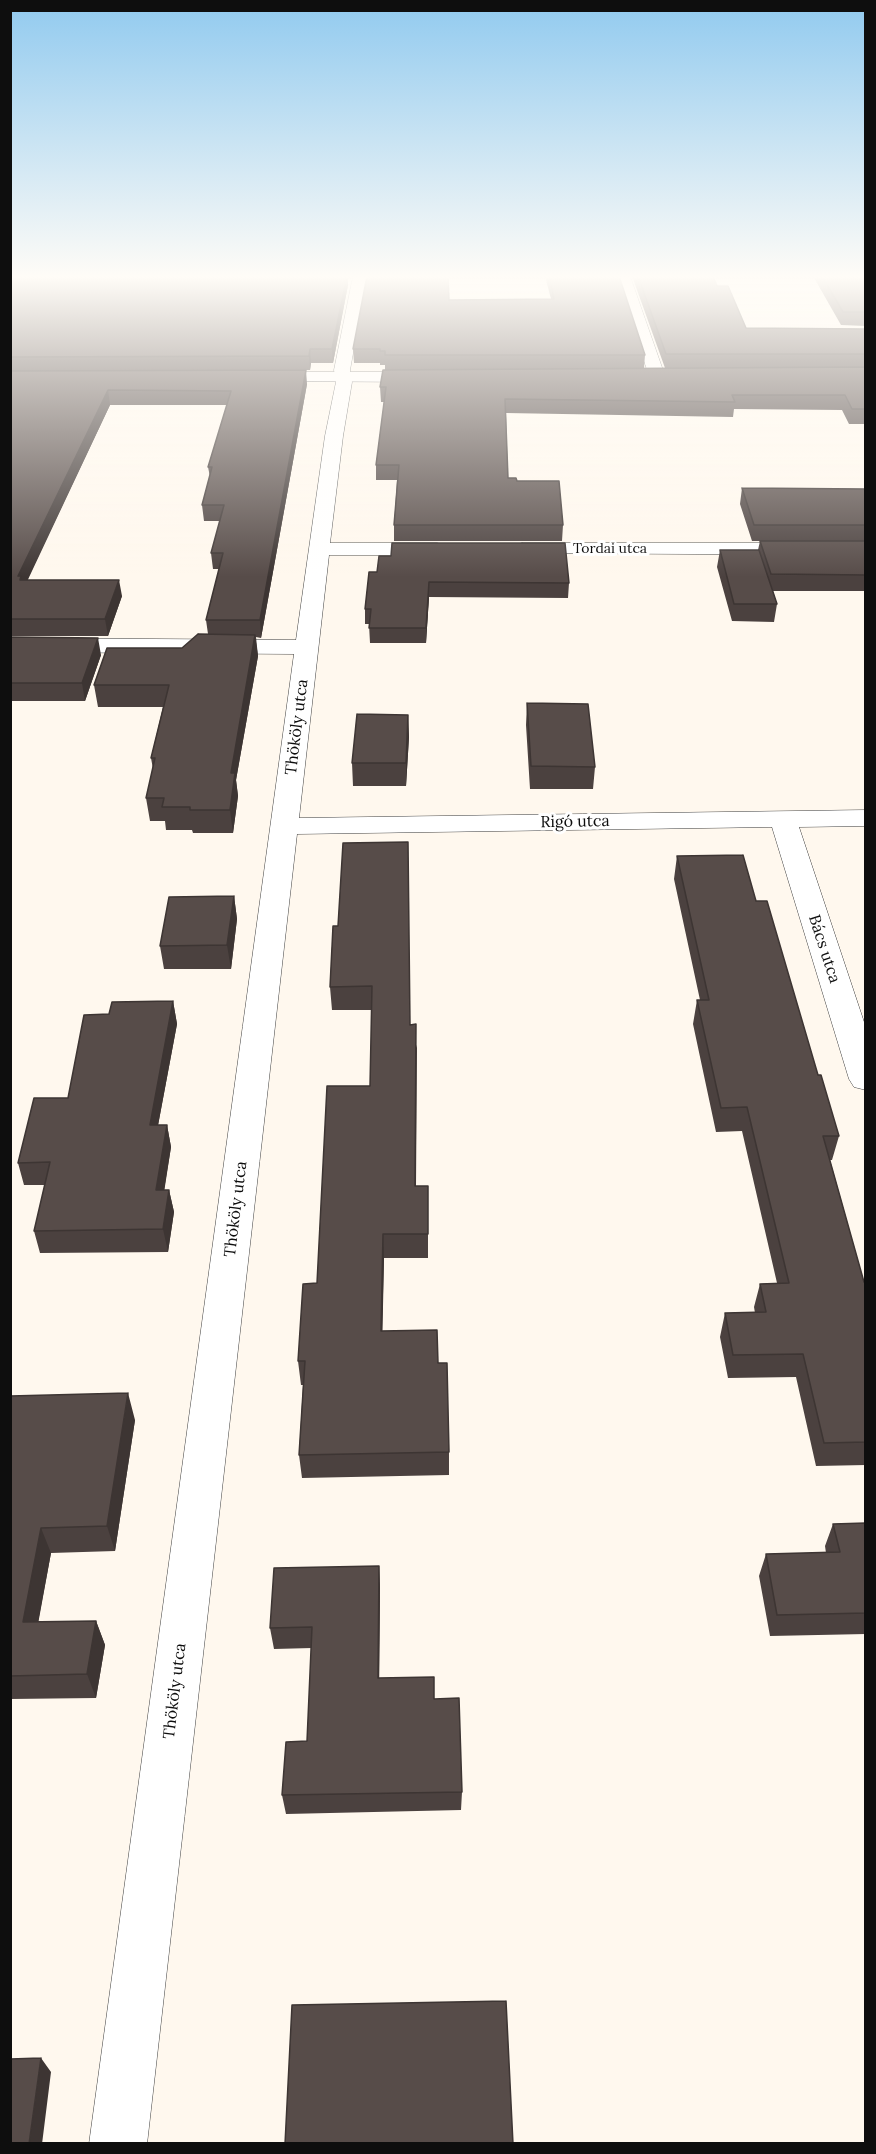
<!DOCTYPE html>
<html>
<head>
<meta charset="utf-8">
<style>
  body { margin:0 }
  #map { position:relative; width:876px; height:2154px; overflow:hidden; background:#fff8ee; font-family:Lora,serif }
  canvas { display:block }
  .frame { position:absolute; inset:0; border:12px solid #0e0e0e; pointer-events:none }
</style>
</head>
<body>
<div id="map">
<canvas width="876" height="2154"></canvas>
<div class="frame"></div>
</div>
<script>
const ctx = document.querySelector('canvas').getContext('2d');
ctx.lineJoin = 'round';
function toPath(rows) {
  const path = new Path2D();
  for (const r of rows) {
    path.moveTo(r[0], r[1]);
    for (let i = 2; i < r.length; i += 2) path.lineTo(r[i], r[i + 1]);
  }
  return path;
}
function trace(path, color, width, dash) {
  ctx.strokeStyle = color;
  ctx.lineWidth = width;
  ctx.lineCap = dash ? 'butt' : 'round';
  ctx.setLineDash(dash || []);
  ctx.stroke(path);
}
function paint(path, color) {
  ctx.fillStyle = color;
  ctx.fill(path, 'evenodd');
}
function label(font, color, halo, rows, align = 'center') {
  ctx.font = font + ' Lora,serif';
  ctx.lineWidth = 6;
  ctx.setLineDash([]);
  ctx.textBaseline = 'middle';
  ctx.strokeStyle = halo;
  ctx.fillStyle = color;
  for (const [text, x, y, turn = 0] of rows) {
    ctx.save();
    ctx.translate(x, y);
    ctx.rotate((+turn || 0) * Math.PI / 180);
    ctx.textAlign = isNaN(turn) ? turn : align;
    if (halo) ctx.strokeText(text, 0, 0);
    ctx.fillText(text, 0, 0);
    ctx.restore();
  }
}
const minor = toPath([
  [353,276,367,276,350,370,352,382,343,436,330,543,437,543,444,545,447,549,444,553,437,555,329,555,299,818,866,810,866,826,799,827,866,1028,866,1090,854,1087,849,1079,772,827,297,834,147,2144,89,2144,294,654,10,652,10,638,296,640,325,436,336,382,334,370,353,276],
  [616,276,630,276,665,376,663,380,651,380,649,376,616,276],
  [522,543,866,543,866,555,515,553,512,549,515,545,522,543]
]);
const tertiary = toPath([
  [261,372,426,372,434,377,426,382,255,381,253,377,261,372]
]);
trace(minor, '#414141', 1);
trace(tertiary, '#414141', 1);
paint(minor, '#fff');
paint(tertiary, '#fff');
paint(toPath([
  [10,276,348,285,333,363,311,363,310,370,190,370,307,384,261,638,256,637,258,656,236,780,238,796,233,833,193,833,192,830,166,830,165,821,150,821,146,798,153,769,151,758,163,707,98,707,94,685,182,648,208,634,206,620,219,569,213,569,211,553,220,521,204,521,202,505,210,477,208,467,227,405,110,405,27,580,122,596,108,636,10,636],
  [545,276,619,276,645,355,644,368,665,368,632,276,713,276,717,286,746,328,866,329,866,424,849,424,842,410,734,409,733,417,506,413,508,478,517,481,563,525,562,541,394,541,394,525,397,480,376,480,376,465,384,402,381,402,380,387,385,369,385,365,380,365,380,363,354,363,353,349,449,300,551,299],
  [813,276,866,276,866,326,841,325],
  [742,488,866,489,866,541,752,541,740,504],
  [760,541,866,541,866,591,773,591,777,604,774,622,732,621,717,567,720,550,758,550],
  [369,572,569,583,568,598,429,597,426,643,370,643,369,624,365,624,365,609],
  [10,637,101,655,85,701,10,701],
  [527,703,595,767,593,789,530,789,526,725],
  [408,715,409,737,406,786,353,786,352,763],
  [677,856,756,901,818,1075,839,1136,832,1160,830,1160,864,1282,866,1282,866,1465,816,1466,796,1377,728,1378,720,1337,725,1313,755,1313,754,1307,760,1284,777,1283,742,1131,716,1132,693,1024,697,1000,700,1000,674,879],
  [234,896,237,919,231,969,164,969,160,946],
  [333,926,410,1025,417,1048,416,1186,428,1186,428,1258,384,1258,382,1331,438,1363,449,1452,449,1475,302,1478,299,1455,303,1385,301,1385,298,1361,317,1283,370,1086,372,1010,332,1010,330,987],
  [173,1001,177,1024,158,1125,167,1125,171,1147,164,1190,169,1190,174,1212,168,1252,40,1253,34,1231,45,1185,24,1185,18,1163,68,1098,109,1014],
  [10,1396,135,1420,115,1551,51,1553,38,1622,96,1621,105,1645,96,1698,10,1699],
  [866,1523,866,1634,770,1636,759,1576,766,1554,826,1553,825,1546,833,1524],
  [379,1566,380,1588,379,1678,434,1699,462,1792,461,1810,286,1814,282,1795,307,1741,312,1648,274,1649,270,1628]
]), '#4b413f');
paint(toPath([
  [347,276,348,276,348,285,333,363,332,349],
  [310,349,311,363,310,370,309,356],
  [306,370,307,384,261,638,260,620],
  [108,390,110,405,24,588,18,576],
  [119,580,122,596,108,636,105,619],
  [429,582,429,597,426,643,426,628],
  [255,635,258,656,236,780,238,796,233,833,230,810,231,773],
  [98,638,101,655,85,701,82,683],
  [408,715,409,737,406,786,406,763],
  [234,896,237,919,231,969,227,945],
  [173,1001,177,1024,154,1147,150,1125],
  [167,1125,171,1147,161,1212,156,1190],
  [169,1190,174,1212,168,1252,163,1229],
  [383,1234,384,1258,382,1355,381,1331],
  [128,1393,135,1420,115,1551,107,1526],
  [41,1528,51,1553,34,1646,23,1622],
  [379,1566,380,1588,379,1699,378,1678],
  [96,1621,105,1645,96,1698,87,1674],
  [41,2058,51,2072,42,2144,29,2144]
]), '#3d3533');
const building = toPath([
  [10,276,347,276,332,349,310,349,309,356,10,357,10,276],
  [367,276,448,276,449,300,554,299,549,276,619,276,645,355,385,355,385,351,380,351,380,349,353,349,367,276],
  [638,276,713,276,717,286,728,286,746,328,866,329,866,354,666,354,638,276],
  [822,276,866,276,866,312,843,312,822,276],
  [866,367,866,409,852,409,845,395,732,395,735,402,505,399,508,478,516,478,517,481,559,481,563,525,394,525,399,465,376,465,386,387,380,387,383,370,866,367],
  [306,370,260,620,206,620,223,553,211,553,224,505,202,505,212,467,208,467,231,391,108,390,18,576,21,576,20,580,119,580,105,619,10,619,10,371,306,370],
  [742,488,866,489,866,525,754,525,742,488],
  [760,541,866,541,866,575,771,574,760,541],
  [392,543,565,543,569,583,429,582,426,628,369,628,371,609,365,609,369,572,377,572,379,556,391,556,392,543],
  [720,550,759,550,777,604,734,604,720,550],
  [198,634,255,635,231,773,235,773,230,810,190,810,190,807,162,807,164,798,146,798,155,758,151,758,169,685,94,685,107,648,182,648,198,634],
  [10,637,98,638,82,683,10,683,10,637],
  [527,703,588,704,595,767,531,766,527,703],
  [357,714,408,715,406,763,352,763,357,714],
  [408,842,410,1025,416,1024,415,1186,428,1186,428,1234,383,1234,381,1331,437,1330,438,1363,447,1363,449,1452,299,1455,305,1361,298,1361,303,1284,317,1283,327,1086,370,1086,372,986,330,987,333,926,338,926,343,843,408,842],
  [743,855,756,901,767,901,818,1075,821,1075,839,1136,823,1136,864,1282,866,1282,866,1442,824,1443,803,1354,733,1355,725,1313,766,1312,760,1284,789,1283,747,1107,721,1108,697,1000,709,1000,677,856,743,855],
  [234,896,227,945,160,946,169,897,234,896],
  [173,1001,150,1125,167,1125,156,1190,169,1190,163,1229,34,1231,50,1162,18,1163,34,1098,68,1098,84,1015,109,1014,112,1002,173,1001],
  [128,1393,107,1526,41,1528,23,1622,96,1621,87,1674,10,1676,10,1396,128,1393],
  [866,1523,866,1613,777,1615,766,1554,840,1552,833,1524,866,1523],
  [379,1566,378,1678,434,1677,434,1699,459,1698,462,1792,282,1795,286,1742,307,1741,312,1627,270,1628,274,1568,379,1566],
  [506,2001,513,2144,285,2144,292,2005,506,2001],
  [41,2058,29,2144,10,2144,10,2059,41,2058]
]);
paint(building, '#574c49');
trace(building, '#3d3533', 1.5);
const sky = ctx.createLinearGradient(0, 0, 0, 577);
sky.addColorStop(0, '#91caef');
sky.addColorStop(0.48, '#fffcf7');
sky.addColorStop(1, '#fffcf700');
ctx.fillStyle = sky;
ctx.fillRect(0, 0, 876, 577);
label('14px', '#0e0e0e', '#fff', [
  ["Tordai utca",610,549]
]);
label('16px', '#0e0e0e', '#fff', [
  ["Thököly utca",297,727,-83],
  ["Rigó utca",575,822,-1],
  ["Bács utca",824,949,72],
  ["Thököly utca",236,1209,-83],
  ["Thököly utca",175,1691,-83]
]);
</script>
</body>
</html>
